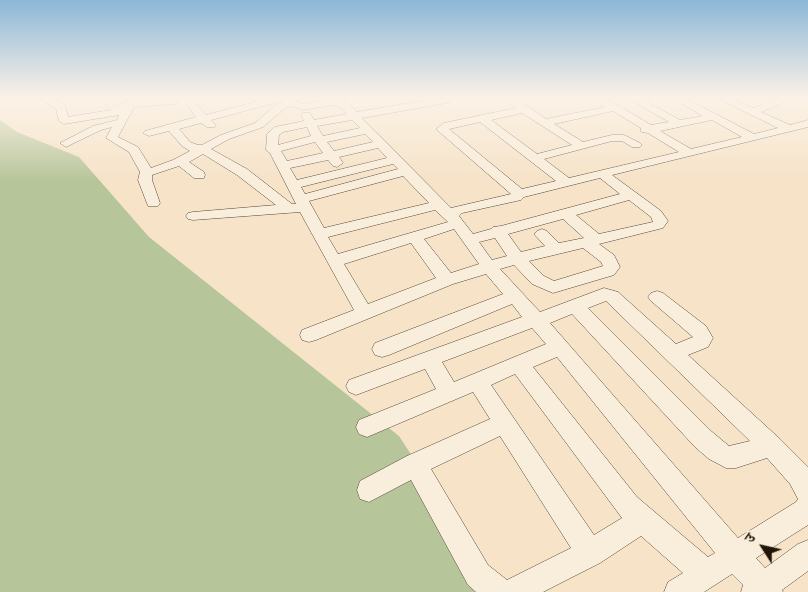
<!DOCTYPE html>
<html>
<head>
<meta charset="utf-8">
<style>
  body { margin:0 }
  #map { position:relative; width:808px; height:592px; overflow:hidden; background:#f6e3c8; font-family:Alegreya,"Noto Serif Devanagari",serif }
  canvas { display:block }
  .north { position:absolute; left:738px; top:522px; width:50px; height:50px; -webkit-text-stroke:4px #f9eddb; paint-order:stroke; rotate:305deg; font-size:14px; font-weight:700; line-height:20px; text-align:center; color:#211508 }
  .north::after { content:''; display:block; margin:auto; width:18px; height:22px; background:#211508; clip-path:polygon(50% 0,100% 100%,50% 72%,0 100%) }
</style>
</head>
<body>
<div id="map">
<canvas width="808" height="592"></canvas>
<div class="north">उ</div>
</div>
<script>
const ctx = document.querySelector('canvas').getContext('2d');
ctx.lineJoin = 'round';
function paint(path, color) {
  ctx.fillStyle = color;
  ctx.fill(path, 'evenodd');
}
function toPath(rows) {
  const path = new Path2D();
  for (const r of rows) {
    path.moveTo(r[0], r[1]);
    for (let i = 2; i < r.length; i += 2) path.lineTo(r[i], r[i + 1]);
  }
  return path;
}
function trace(path, color, width, dash) {
  ctx.strokeStyle = color;
  ctx.lineWidth = width;
  ctx.lineCap = dash ? 'butt' : 'round';
  ctx.setLineDash(dash || []);
  ctx.stroke(path);
}
paint(toPath([
  [0,120,17,132,79,157,149,237,399,436,501,592,0,592]
]), '#b7c59a');
const minor = toPath([
  [39,98,52,98,65,105,68,117,111,110,100,98,111,98,117,105,127,102,129,98,139,98,138,101,178,99,178,103,174,104,134,107,118,137,138,147,151,168,173,160,190,151,182,146,169,131,149,136,143,133,145,131,196,117,187,105,187,98,197,98,197,105,206,115,270,98,292,98,303,104,335,99,348,103,357,112,439,98,451,98,451,102,447,103,362,118,451,208,511,194,436,129,444,123,516,108,505,98,516,98,546,119,605,107,593,98,606,98,651,125,669,122,627,98,640,98,680,120,703,116,672,98,685,98,754,134,778,128,717,98,731,98,753,108,779,98,794,98,761,112,790,125,808,120,808,127,612,175,661,211,668,221,663,228,599,244,614,255,620,267,614,275,553,293,532,284,514,265,500,269,540,312,604,288,618,292,676,344,693,337,651,301,648,297,651,293,657,291,663,293,706,326,713,338,708,347,688,355,779,438,808,467,808,525,756,558,765,568,798,544,808,540,808,571,782,590,783,592,741,592,743,585,732,574,704,592,664,592,668,582,683,573,641,536,600,563,543,592,476,592,468,585,411,480,369,502,360,499,357,490,360,481,407,456,490,419,473,392,367,437,359,434,356,427,359,420,436,389,425,369,356,395,349,392,346,386,349,380,522,317,512,304,389,355,382,357,375,355,372,349,375,343,503,294,486,274,453,284,316,340,309,342,302,340,300,335,302,330,354,310,300,212,193,220,188,219,186,216,188,213,193,212,276,205,237,175,203,154,189,162,204,172,205,175,204,178,194,178,179,166,152,175,152,180,160,203,158,206,148,206,138,180,140,172,129,152,106,138,112,127,101,130,70,145,66,147,60,143,93,126,117,120,119,115,64,124,59,121,56,109,39,98],
  [282,101,283,102,277,104,255,123,221,135,202,145,198,145,190,142,179,129,201,123,207,127,215,127,216,125,211,120,282,101],
  [334,105,340,107,347,114,314,120,310,113,302,113,301,115,304,121,275,127,267,134,266,150,270,153,296,204,292,204,247,169,211,149,229,139,263,127,285,108,292,106,302,110,334,105],
  [613,111,641,128,641,132,648,133,679,152,569,178,544,159,612,141,622,141,632,147,640,147,642,145,640,143,624,135,612,135,583,142,554,124,613,111],
  [522,113,572,145,537,154,491,120,522,113],
  [352,120,360,128,323,136,317,126,352,120],
  [712,120,742,137,691,149,660,131,712,120],
  [480,122,556,181,522,189,449,129,480,122],
  [307,127,311,136,278,145,279,135,283,132,307,127],
  [365,134,373,142,334,151,327,142,365,134],
  [315,142,323,153,287,161,281,151,315,142],
  [378,148,387,158,297,180,290,168,328,160,333,166,337,167,343,163,339,157,378,148],
  [393,164,398,169,305,194,301,187,393,164],
  [403,176,429,203,324,228,309,201,403,176],
  [600,178,620,194,501,226,493,227,491,229,473,234,459,216,462,213,521,200,524,197,600,178],
  [629,200,651,217,653,222,599,234,576,215,629,200],
  [435,210,448,222,338,254,328,237,435,210],
  [563,219,584,238,559,243,547,231,542,229,537,231,534,234,545,246,521,252,508,234,563,219],
  [454,229,479,264,451,273,424,239,454,229],
  [495,238,507,256,492,260,479,242,495,238],
  [411,243,436,278,368,304,344,264,411,243],
  [583,248,601,262,603,266,554,281,544,276,529,261,583,248],
  [606,301,750,441,729,446,711,431,588,308,606,301],
  [572,314,695,447,709,459,726,468,736,468,767,458,790,484,798,499,796,502,738,538,550,323,572,314],
  [532,328,546,344,454,382,442,362,532,328],
  [557,357,715,553,708,557,637,497,533,367,557,357],
  [515,374,622,518,594,535,491,385,515,374],
  [500,436,571,548,507,580,488,565,431,469,500,436]
]);
trace(minor, '#564838', 1);
paint(minor, '#f9eddb');
const sky = ctx.createLinearGradient(0, 0, 0, 181);
sky.addColorStop(0, '#8cb7d8');
sky.addColorStop(0.54, '#fbf2e6');
sky.addColorStop(1, '#fbf2e600');
ctx.fillStyle = sky;
ctx.fillRect(0, 0, 808, 181);
</script>
</body>
</html>
